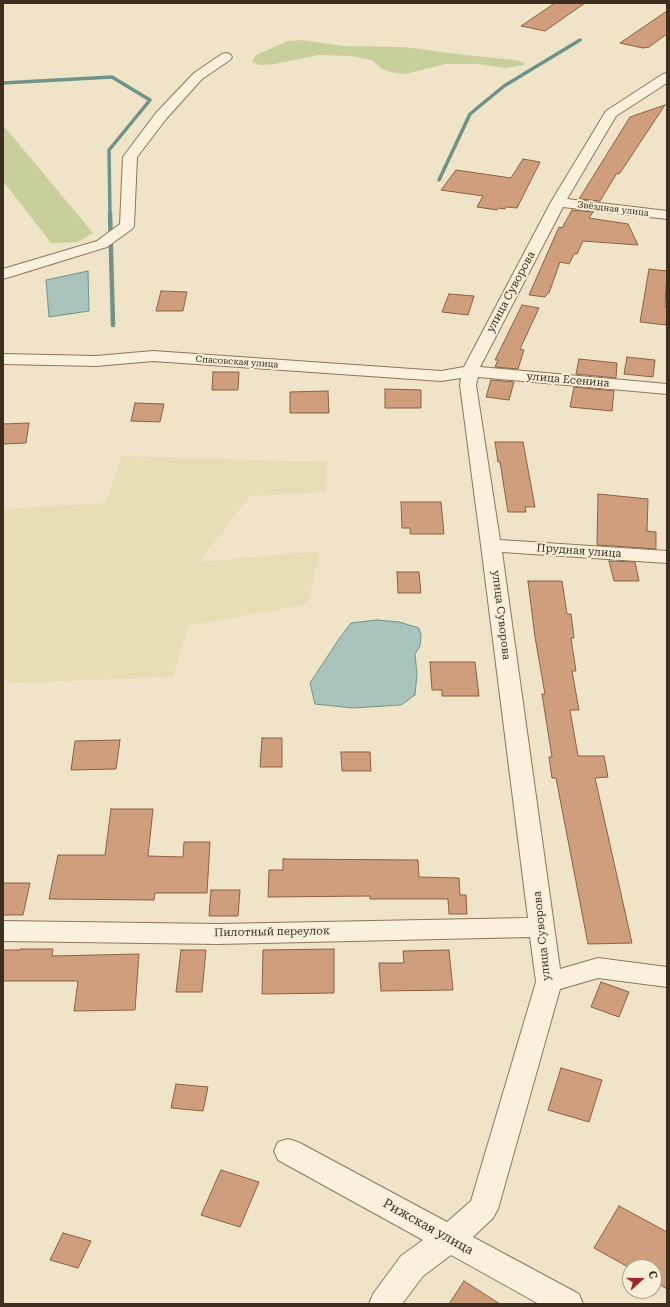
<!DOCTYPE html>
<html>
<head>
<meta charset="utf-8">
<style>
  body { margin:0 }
  #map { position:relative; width:670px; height:1307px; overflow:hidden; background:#f0e4c8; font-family:"Roboto Serif",serif }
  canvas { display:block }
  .frame { position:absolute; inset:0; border:4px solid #3d2e20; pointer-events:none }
  .north { position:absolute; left:622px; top:1259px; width:40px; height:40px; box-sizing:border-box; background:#f7eed8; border:1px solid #ada18e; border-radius:50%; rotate:69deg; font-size:11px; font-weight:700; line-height:16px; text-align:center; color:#3d2e20 }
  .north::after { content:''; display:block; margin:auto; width:14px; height:18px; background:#9e2a2b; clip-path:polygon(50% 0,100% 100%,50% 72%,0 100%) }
</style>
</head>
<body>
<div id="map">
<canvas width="670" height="1307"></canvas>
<div class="frame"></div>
<div class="north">С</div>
</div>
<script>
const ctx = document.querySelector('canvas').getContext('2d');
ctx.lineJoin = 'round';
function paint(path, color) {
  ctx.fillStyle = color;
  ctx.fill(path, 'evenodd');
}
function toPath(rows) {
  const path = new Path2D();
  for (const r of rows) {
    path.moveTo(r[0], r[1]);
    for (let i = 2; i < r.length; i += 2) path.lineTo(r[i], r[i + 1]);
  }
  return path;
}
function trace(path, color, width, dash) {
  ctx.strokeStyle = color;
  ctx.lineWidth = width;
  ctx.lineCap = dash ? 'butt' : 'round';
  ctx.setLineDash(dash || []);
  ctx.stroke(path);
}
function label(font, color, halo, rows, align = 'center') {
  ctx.font = font + ' "Roboto Serif",serif';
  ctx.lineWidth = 4;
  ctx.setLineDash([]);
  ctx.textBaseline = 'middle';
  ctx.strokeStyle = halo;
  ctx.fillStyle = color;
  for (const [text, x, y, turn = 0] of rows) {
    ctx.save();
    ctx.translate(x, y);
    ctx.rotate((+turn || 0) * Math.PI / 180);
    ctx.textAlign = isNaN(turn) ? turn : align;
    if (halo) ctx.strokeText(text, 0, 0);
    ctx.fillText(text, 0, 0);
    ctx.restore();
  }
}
paint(toPath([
  [122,456,327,462,326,492,250,496,199,562,320,551,308,604,188,626,173,677,10,683,3,676,3,509,105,503]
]), '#e6deb5');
paint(toPath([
  [301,40,343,46,404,47,465,55,516,60,525,63,524,65,506,68,477,64,446,64,406,74,394,73,382,69,372,60,350,56,319,55,275,64,260,65,252,62,256,55,288,41],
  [3,125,93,233,78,242,51,243,3,181]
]), '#c9cf9b');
const water = toPath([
  [88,271,89,311,49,317,46,280,88,271],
  [377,620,399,622,419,628,421,635,420,646,415,654,417,674,415,695,401,705,353,708,315,704,310,683,339,639,351,623,377,620]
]);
paint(water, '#a9c4bc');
trace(water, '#6f938a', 1);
trace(toPath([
  [3,83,112,77,150,100,109,150,110,215],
  [439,180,470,114,504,86,580,40]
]), '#6f938a', 3.5);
trace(toPath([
  [110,214,113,325]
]), '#6f938a', 4.5);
const building = toPath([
  [555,3,585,3,545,31,521,26,555,3],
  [667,11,667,34,649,47,643,48,620,43,667,11],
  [665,105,622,170,619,174,617,173,600,201,579,199,630,117,665,105],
  [523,159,540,162,517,208,506,207,505,209,498,208,497,210,477,207,483,196,441,190,456,170,511,178,523,159],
  [572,210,593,212,589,218,628,224,638,245,583,241,577,254,574,254,569,264,560,262,549,293,548,293,545,297,529,295,559,227,562,228,572,210],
  [649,269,667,271,665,307,667,307,666,325,640,322,649,269],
  [161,291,187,292,183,311,156,311,161,291],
  [449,294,474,296,468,315,442,312,449,294],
  [522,305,539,308,520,349,524,350,518,369,495,367,498,360,495,360,522,305],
  [627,357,655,360,653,377,624,374,627,357],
  [579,359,617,363,616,378,576,374,579,359],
  [213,372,239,372,238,390,212,390,213,372],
  [491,380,514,382,509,400,486,397,491,380],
  [574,387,614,391,612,411,570,407,574,387],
  [385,389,421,390,421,408,385,408,385,389],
  [328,391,329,413,290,413,290,392,328,391],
  [135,403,164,404,160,422,131,421,135,403],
  [29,423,26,443,3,444,3,424,29,423],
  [495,442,523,442,535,507,525,507,526,512,508,512,500,462,498,462,495,442],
  [598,494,648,499,647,531,656,532,656,549,597,545,598,494],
  [401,502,441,502,444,534,410,534,410,528,402,528,401,502],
  [609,561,635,562,639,581,614,581,609,561],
  [397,572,419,572,421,593,398,593,397,572],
  [528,581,562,581,567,614,571,614,574,638,571,638,576,671,572,671,579,710,570,710,578,756,604,756,608,777,595,778,632,943,588,944,556,778,552,778,549,757,552,757,542,694,545,694,535,637,528,581],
  [430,662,475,662,479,696,442,696,442,690,432,690,430,662],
  [262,738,282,738,282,767,260,767,262,738],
  [120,740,116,769,71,770,75,741,120,740],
  [341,752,370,752,371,771,342,771,341,752],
  [111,809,153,809,148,856,183,857,184,842,210,842,207,893,155,893,154,900,49,899,58,855,105,855,111,809],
  [283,859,418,860,419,877,459,878,460,895,466,895,467,914,449,914,448,899,370,899,370,896,268,897,269,870,283,870,283,859],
  [3,883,30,883,23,915,3,915,3,883],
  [211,890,240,890,238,916,209,916,211,890],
  [21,949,53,949,52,956,139,954,135,1010,74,1011,78,981,3,981,3,950,21,950,21,949],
  [334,949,334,993,262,994,263,950,334,949],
  [181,950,206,950,202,992,176,992,181,950],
  [449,950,453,990,381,991,379,963,404,963,403,951,449,950],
  [601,982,629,992,619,1017,591,1007,601,982],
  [561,1068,602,1080,589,1122,548,1110,561,1068],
  [176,1084,208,1087,203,1111,171,1108,176,1084],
  [221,1170,259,1182,240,1227,201,1215,221,1170],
  [619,1206,667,1232,667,1289,654,1281,654,1267,630,1268,594,1248,619,1206],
  [63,1233,91,1241,78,1268,50,1260,63,1233],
  [464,1281,500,1304,449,1304,464,1281]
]);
paint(building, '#cf9f7d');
trace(building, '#8d5f41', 1);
const minor = toPath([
  [226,53,230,54,232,57,230,60,202,79,166,119,137,157,134,226,132,229,107,247,3,279,3,269,97,241,120,224,123,157,156,113,194,73,222,54,226,53],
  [667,73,667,83,616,116,567,199,667,211,667,219,563,207,480,367,667,384,667,394,478,377,476,385,500,540,667,551,667,563,502,552,560,969,598,958,667,967,667,987,598,978,560,989,498,1209,493,1218,473,1237,579,1294,583,1304,539,1304,451,1255,423,1276,402,1304,369,1304,373,1294,401,1256,423,1240,278,1160,274,1151,278,1142,288,1139,298,1142,447,1222,471,1201,536,982,530,937,218,944,3,941,3,921,218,924,528,918,481,545,460,385,461,378,441,381,153,361,96,366,3,364,3,354,96,356,153,351,441,371,464,367,551,202,606,111,663,74,667,73]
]);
trace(minor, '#8d765c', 2);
paint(minor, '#faf1dc');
label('9px', '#3d2e20', '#f7eed8', [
  ["Звёздная улица",613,209,7],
  ["Спасовская улица",237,362,4]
]);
label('11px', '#3d2e20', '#f7eed8', [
  ["улица Суворова",511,292,-62],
  ["улица Есенина",568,380,5],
  ["Прудная улица",579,551,4],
  ["улица Суворова",501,615,83],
  ["Пилотный переулок",272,932,-1],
  ["улица Суворова",542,936,-96]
]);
label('13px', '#3d2e20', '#f7eed8', [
  ["Рижская улица",428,1227,29]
]);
</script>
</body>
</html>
